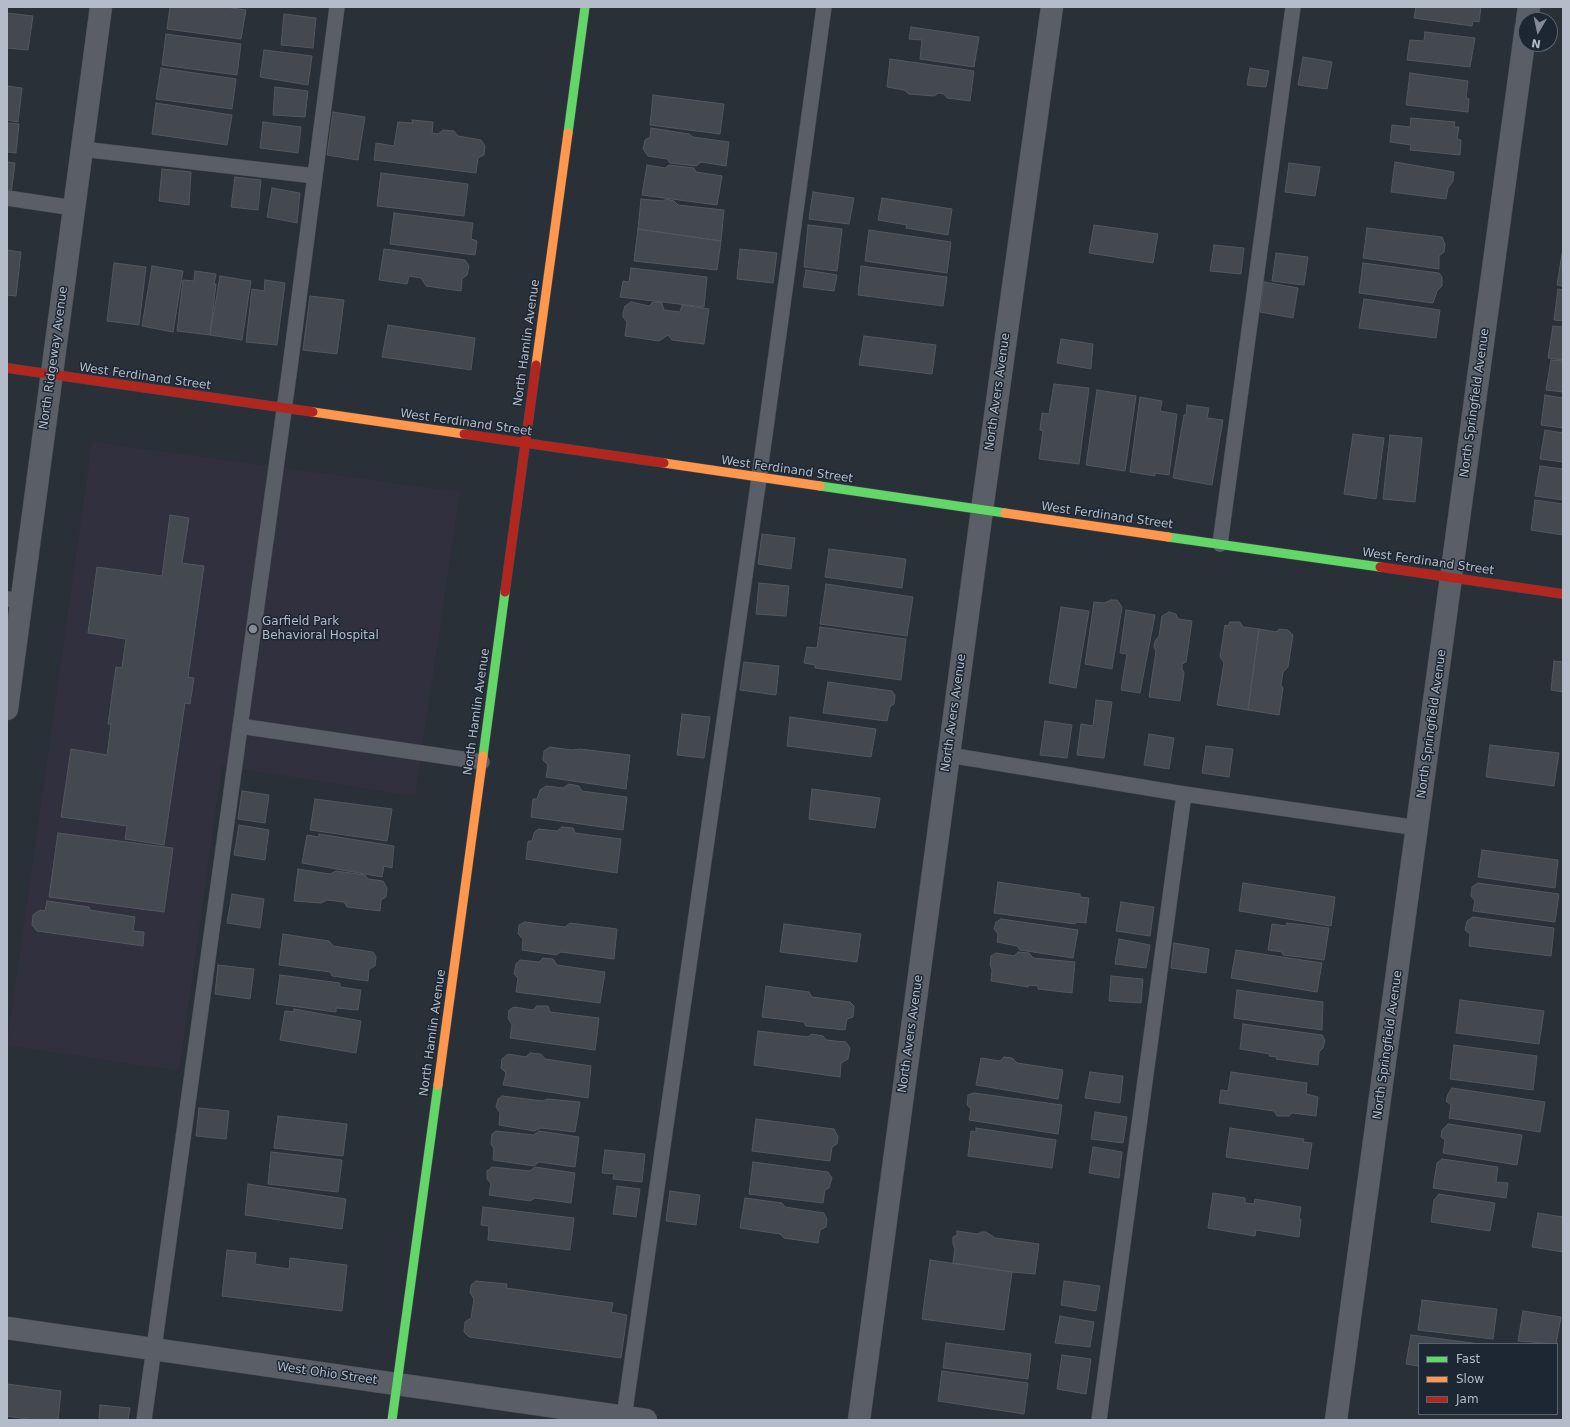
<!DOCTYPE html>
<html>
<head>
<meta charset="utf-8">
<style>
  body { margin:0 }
  #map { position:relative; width:1570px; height:1427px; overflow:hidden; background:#2a3038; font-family:"DejaVu Sans",sans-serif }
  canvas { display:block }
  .frame { position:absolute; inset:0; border:8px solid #b4bcc9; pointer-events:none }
  .legend { position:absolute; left:1418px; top:1343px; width:140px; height:72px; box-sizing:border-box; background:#1d2633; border:1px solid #59626f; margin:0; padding:5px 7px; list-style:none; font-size:12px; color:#b4bcc9 }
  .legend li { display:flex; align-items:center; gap:8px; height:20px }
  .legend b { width:20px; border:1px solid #59626f }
  .north { position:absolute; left:1518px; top:12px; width:40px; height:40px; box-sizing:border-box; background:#1d2633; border:1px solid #59626f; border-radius:50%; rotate:189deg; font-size:11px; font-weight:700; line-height:16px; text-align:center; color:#b4bcc9 }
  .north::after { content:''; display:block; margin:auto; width:14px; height:18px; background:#848b96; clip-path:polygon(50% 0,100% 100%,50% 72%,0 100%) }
</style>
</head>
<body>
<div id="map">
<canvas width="1570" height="1427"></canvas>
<div class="frame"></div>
<ul class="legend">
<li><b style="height:5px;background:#63d668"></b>Fast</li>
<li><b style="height:5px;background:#ff974d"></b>Slow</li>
<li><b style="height:5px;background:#b3261e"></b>Jam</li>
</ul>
<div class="north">N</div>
</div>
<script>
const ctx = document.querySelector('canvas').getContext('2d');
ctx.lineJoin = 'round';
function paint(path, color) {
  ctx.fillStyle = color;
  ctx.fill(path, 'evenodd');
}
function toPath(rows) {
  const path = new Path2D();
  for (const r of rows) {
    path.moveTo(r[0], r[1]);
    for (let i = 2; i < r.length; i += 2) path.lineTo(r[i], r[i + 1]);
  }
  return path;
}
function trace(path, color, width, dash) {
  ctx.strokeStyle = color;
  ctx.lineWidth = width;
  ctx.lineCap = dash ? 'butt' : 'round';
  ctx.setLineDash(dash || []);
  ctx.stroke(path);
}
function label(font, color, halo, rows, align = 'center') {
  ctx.font = font + ' "DejaVu Sans",sans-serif';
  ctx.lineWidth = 3;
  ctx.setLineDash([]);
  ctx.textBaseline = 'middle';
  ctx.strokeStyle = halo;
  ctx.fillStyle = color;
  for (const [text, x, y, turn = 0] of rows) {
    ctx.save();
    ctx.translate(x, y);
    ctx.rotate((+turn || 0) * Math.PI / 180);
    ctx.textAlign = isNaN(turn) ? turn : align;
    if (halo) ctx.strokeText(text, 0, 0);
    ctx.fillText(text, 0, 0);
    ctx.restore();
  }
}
paint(toPath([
  [92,442,460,492,415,796,222,766,179,1071,7,1045]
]), '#31303e');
const building = toPath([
  [170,7,225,7,246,10,241,39,167,29,170,7],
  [1416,7,1481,7,1479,22,1473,21,1472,26,1414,18,1416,7],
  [7,13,33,16,28,50,7,48,7,13],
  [284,14,316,18,313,48,281,45,284,14],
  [911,27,979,37,974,67,920,59,922,40,909,39,911,27],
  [1425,32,1475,38,1470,67,1407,60,1410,40,1424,41,1425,32],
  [166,34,241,44,237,75,162,65,166,34],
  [264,50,312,56,308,85,260,77,264,50],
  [1303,57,1332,62,1327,89,1298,85,1303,57],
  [890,59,974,71,970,101,947,98,944,94,938,93,934,96,909,94,904,90,887,87,890,59],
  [161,68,236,79,232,109,156,99,161,68],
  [1250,68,1269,71,1266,87,1247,85,1250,68],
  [1410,73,1468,81,1466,98,1469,99,1468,112,1406,105,1410,73],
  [7,86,22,88,18,122,7,120,7,86],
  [275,87,308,91,305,117,273,115,275,87],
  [653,95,724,104,720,134,650,125,653,95],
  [156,103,232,115,227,145,152,134,156,103],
  [333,112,365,117,358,160,327,155,333,112],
  [1411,118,1455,122,1454,127,1459,127,1457,139,1461,140,1460,155,1410,150,1411,145,1390,142,1392,125,1410,127,1411,118],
  [412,120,433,122,432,133,438,134,443,130,454,131,458,136,481,140,485,146,484,155,478,158,476,173,374,160,376,143,394,146,398,122,413,123,412,120],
  [263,122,301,127,298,153,260,148,263,122],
  [7,123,19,124,16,153,7,152,7,123],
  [651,128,689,134,693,137,729,142,726,166,701,162,696,166,670,163,667,159,648,156,643,149,645,140,650,137,651,128],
  [7,162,15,163,11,194,7,193,7,162],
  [1395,162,1454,172,1453,181,1448,188,1446,199,1391,192,1395,162],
  [1289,163,1320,167,1315,196,1285,192,1289,163],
  [647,165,665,168,669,165,694,168,696,172,722,176,717,205,642,195,647,165],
  [162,169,191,172,189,205,159,201,162,169],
  [381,173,468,184,464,216,377,206,381,173],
  [235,177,261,180,258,210,231,207,235,177],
  [272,188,300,193,297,223,267,217,272,188],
  [813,192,854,198,849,224,809,219,813,192],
  [882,198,952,209,948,235,906,228,907,225,878,220,882,198],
  [641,199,663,201,666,199,674,201,678,205,724,210,721,241,638,229,641,199],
  [394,213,473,223,471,239,477,241,475,255,390,244,394,213],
  [808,225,842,229,837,271,804,267,808,225],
  [1094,225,1158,234,1153,263,1089,253,1094,225],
  [1367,228,1442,237,1445,244,1444,252,1439,256,1439,269,1363,258,1367,228],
  [638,229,721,241,717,270,634,261,638,229],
  [869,230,951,242,947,273,865,261,869,230],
  [1214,245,1244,248,1241,274,1210,271,1214,245],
  [384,249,465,260,469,266,467,275,462,279,461,291,426,286,421,278,409,276,407,284,379,280,384,249],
  [740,249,777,253,773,283,737,279,740,249],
  [7,250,21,252,16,296,7,295,7,250],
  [1276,253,1308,257,1304,285,1272,281,1276,253],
  [1562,254,1563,254,1563,286,1557,285,1562,254],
  [114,263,146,267,139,325,107,321,114,263],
  [1363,263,1439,273,1442,277,1442,286,1437,291,1433,303,1359,293,1363,263],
  [152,266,183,271,173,332,142,326,152,266],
  [861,266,947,277,943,306,858,295,861,266],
  [631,268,707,277,704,307,620,297,623,281,629,282,631,268],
  [806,270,837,275,834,291,803,287,806,270],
  [195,271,216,274,214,284,216,284,210,335,177,331,183,280,194,281,195,271],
  [220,276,251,281,242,340,210,335,220,276],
  [265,280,285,283,277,345,246,342,252,289,264,291,265,280],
  [1264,282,1298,288,1293,318,1260,312,1264,282],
  [1558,289,1563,290,1563,321,1554,320,1558,289],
  [310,296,344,300,337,354,303,350,310,296],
  [1364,299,1440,310,1436,338,1359,328,1364,299],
  [631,302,649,306,653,302,662,303,664,310,680,312,682,305,709,309,704,344,672,340,668,335,659,341,625,336,627,322,623,317,623,313,625,306,631,302],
  [388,325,475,338,471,370,382,357,388,325],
  [1553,326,1563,327,1563,360,1548,358,1553,326],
  [864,336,936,345,932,374,859,365,864,336],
  [1061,339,1093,344,1091,369,1057,363,1061,339],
  [1551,360,1563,361,1563,392,1546,390,1551,360],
  [1054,384,1089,388,1079,464,1039,459,1043,431,1040,430,1042,413,1049,414,1054,384],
  [1097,390,1136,396,1125,471,1086,465,1097,390],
  [1545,395,1563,398,1563,428,1541,425,1545,395],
  [1140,397,1162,401,1160,411,1177,414,1169,475,1155,473,1155,476,1130,472,1140,397],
  [1187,405,1209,408,1207,418,1223,420,1212,485,1173,478,1184,415,1186,415,1187,405],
  [1545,430,1563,433,1563,462,1540,459,1545,430],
  [1353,434,1384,438,1376,499,1344,494,1353,434],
  [1390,435,1422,438,1415,502,1383,499,1390,435],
  [1540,466,1563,469,1563,500,1535,496,1540,466],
  [1535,500,1563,504,1563,535,1531,530,1535,500],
  [170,515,189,518,182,563,204,566,188,677,194,678,190,704,185,703,164,845,125,839,127,826,61,817,71,749,107,755,111,724,108,724,116,667,122,668,126,639,88,633,97,567,162,576,170,515],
  [762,534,795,538,791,569,758,564,762,534],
  [829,549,906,559,902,588,825,577,829,549],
  [759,583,789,586,786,616,756,614,759,583],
  [826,584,913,597,907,636,820,624,826,584],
  [1111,600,1117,600,1122,607,1112,669,1085,664,1094,602,1104,603,1111,600],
  [1061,607,1089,611,1076,688,1049,683,1061,607],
  [1126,610,1155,615,1140,693,1121,690,1127,654,1120,653,1126,610],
  [1169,612,1176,614,1178,619,1192,621,1186,662,1182,664,1182,669,1184,673,1180,701,1149,697,1156,651,1154,647,1155,641,1159,636,1162,616,1169,612],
  [1230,622,1240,622,1243,627,1259,629,1248,710,1217,705,1224,663,1220,657,1225,625,1228,626,1230,622],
  [820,627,906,639,901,680,815,668,815,665,804,663,807,647,817,648,820,627],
  [1259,629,1276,632,1279,629,1288,630,1293,635,1288,667,1283,672,1281,685,1283,688,1279,715,1248,710,1259,629],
  [1554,661,1563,662,1563,692,1551,690,1554,661],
  [744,662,779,666,776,695,740,690,744,662],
  [828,682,892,691,895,695,894,704,890,707,887,721,823,713,828,682],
  [1096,700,1112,702,1104,758,1077,755,1081,724,1093,726,1096,700],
  [682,714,710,717,704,758,677,755,682,714],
  [790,717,876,729,871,757,787,746,790,717],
  [1045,721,1072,725,1067,758,1040,755,1045,721],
  [1149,734,1174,738,1169,769,1144,765,1149,734],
  [1490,745,1559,753,1554,786,1486,777,1490,745],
  [1206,746,1233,749,1229,777,1202,773,1206,746],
  [550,747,572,750,580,749,630,755,626,789,546,777,548,765,543,760,544,751,550,747],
  [569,784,579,786,582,791,627,797,623,830,531,817,533,799,537,799,540,790,546,786,563,788,569,784],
  [812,789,880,798,875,828,809,819,812,789],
  [242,791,269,795,265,823,238,819,242,791],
  [315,799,392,809,387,841,310,830,315,799],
  [239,825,269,830,265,860,234,855,239,825],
  [562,827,573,828,575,833,621,839,617,873,526,859,528,841,532,841,534,833,538,829,557,831,562,827],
  [58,833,173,848,164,912,49,897,58,833],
  [319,834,394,846,392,868,384,866,382,877,302,863,307,835,319,837,319,834],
  [1482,850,1558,860,1555,888,1478,877,1482,850],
  [298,869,330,874,336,871,365,875,368,879,383,881,387,888,386,897,381,900,380,911,347,907,344,902,327,900,321,903,294,901,298,869],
  [998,882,1080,894,1080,897,1089,898,1086,923,1076,922,1075,924,994,913,998,882],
  [1243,883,1335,897,1331,926,1239,911,1243,883],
  [1478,883,1559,894,1555,922,1473,911,1475,901,1471,896,1472,887,1478,883],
  [232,894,264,899,260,928,227,923,232,894],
  [47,901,89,907,90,910,135,917,133,931,144,932,143,946,37,931,32,925,33,915,40,910,45,911,47,901],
  [1121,902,1154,907,1150,936,1116,931,1121,902],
  [1473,917,1554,928,1551,956,1469,946,1470,934,1465,930,1467,921,1473,917],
  [1001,919,1078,930,1073,958,1020,950,1017,946,997,942,998,934,994,929,996,922,1001,919],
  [525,922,565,927,570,923,617,929,614,959,561,952,556,955,522,950,523,939,518,934,519,925,525,922],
  [1287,923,1329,928,1324,960,1283,955,1282,952,1268,950,1272,924,1286,926,1287,923],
  [784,924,861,934,857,962,780,952,784,924],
  [283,934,329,941,333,946,373,952,376,957,375,966,369,969,368,981,332,976,330,972,279,965,283,934],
  [1119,939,1150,945,1146,968,1115,964,1119,939],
  [1174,943,1209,949,1206,973,1171,968,1174,943],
  [1236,950,1322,963,1317,992,1231,978,1236,950],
  [1018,952,1029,953,1033,958,1075,962,1072,993,1038,989,1038,986,1029,985,1028,987,991,981,992,970,990,965,991,956,996,953,1014,956,1018,952],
  [543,958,553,959,557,965,605,972,600,1003,516,992,518,978,514,974,516,964,520,960,539,962,543,958],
  [218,965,254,969,250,999,215,994,218,965],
  [280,975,340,983,340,987,361,990,358,1010,336,1008,336,1012,276,1004,280,975],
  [1111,976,1143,979,1141,1003,1109,1001,1111,976],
  [766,986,809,992,812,997,850,1002,854,1006,853,1017,847,1019,845,1030,806,1026,804,1022,762,1017,766,986],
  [1237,990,1323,1002,1322,1030,1234,1018,1237,990],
  [1460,1000,1544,1011,1539,1044,1456,1033,1460,1000],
  [537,1006,548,1006,550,1012,599,1018,595,1050,510,1038,512,1025,508,1018,509,1010,514,1007,533,1010,537,1006],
  [294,1009,361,1021,356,1053,280,1040,285,1011,294,1012,294,1009],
  [1243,1024,1322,1035,1325,1040,1323,1048,1319,1052,1318,1065,1276,1059,1277,1057,1269,1056,1270,1054,1240,1049,1243,1024],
  [758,1031,808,1037,812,1034,823,1036,826,1040,846,1042,850,1048,848,1059,841,1063,840,1077,754,1065,758,1031],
  [1454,1045,1537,1056,1533,1090,1450,1079,1454,1045],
  [530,1053,541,1054,545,1059,591,1066,588,1098,503,1085,506,1073,501,1068,502,1059,508,1054,526,1057,530,1053],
  [1004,1057,1012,1058,1017,1063,1063,1070,1058,1099,976,1085,981,1058,1000,1061,1004,1057],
  [1090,1072,1123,1076,1120,1103,1085,1098,1090,1072],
  [1231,1072,1307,1083,1306,1094,1318,1097,1316,1116,1292,1113,1289,1116,1277,1116,1274,1111,1219,1103,1221,1090,1228,1091,1231,1072],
  [1452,1088,1545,1102,1540,1132,1449,1118,1451,1105,1446,1101,1448,1094,1452,1088],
  [974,1093,1062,1105,1058,1134,969,1120,971,1109,967,1105,968,1095,974,1093],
  [502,1096,543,1101,547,1099,580,1102,575,1132,541,1128,534,1131,499,1125,500,1113,496,1107,498,1099,502,1096],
  [199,1108,229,1111,226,1139,196,1136,199,1108],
  [1095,1112,1127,1117,1123,1143,1091,1139,1095,1112],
  [278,1116,347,1124,343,1156,274,1148,278,1116],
  [756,1119,834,1129,838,1137,837,1144,832,1147,830,1161,752,1151,756,1119],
  [1448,1124,1522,1135,1517,1165,1443,1153,1445,1140,1441,1137,1442,1130,1448,1124],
  [976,1128,1056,1140,1052,1168,968,1156,971,1131,976,1132,976,1128],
  [1230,1128,1304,1139,1303,1142,1312,1143,1308,1169,1226,1157,1230,1128],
  [496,1131,534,1135,539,1131,579,1137,575,1167,539,1162,534,1166,493,1160,494,1149,491,1144,492,1134,496,1131],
  [1093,1147,1122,1152,1119,1178,1089,1173,1093,1147],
  [605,1150,645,1154,642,1182,613,1179,614,1174,602,1173,605,1150],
  [271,1152,342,1160,338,1192,268,1184,271,1152],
  [1442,1159,1498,1167,1496,1182,1508,1183,1506,1198,1433,1188,1437,1163,1442,1159],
  [753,1162,828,1172,832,1178,829,1188,825,1190,823,1203,749,1194,753,1162],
  [492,1167,530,1171,535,1167,575,1173,571,1203,535,1198,530,1201,489,1195,491,1184,487,1179,487,1171,492,1167],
  [248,1184,346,1199,342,1229,245,1215,248,1184],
  [617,1186,640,1189,636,1217,613,1214,617,1186],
  [670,1191,700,1195,696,1225,666,1221,670,1191],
  [1213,1193,1245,1198,1245,1203,1254,1204,1255,1199,1301,1207,1299,1219,1301,1219,1299,1237,1256,1230,1255,1236,1208,1228,1213,1193],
  [1439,1194,1495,1203,1490,1231,1431,1222,1434,1200,1439,1194],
  [745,1198,782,1203,785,1207,824,1213,827,1219,826,1227,820,1230,818,1243,784,1238,780,1234,740,1228,745,1198],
  [483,1207,574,1218,570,1250,488,1240,489,1226,481,1225,483,1207],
  [1538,1213,1563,1217,1563,1252,1532,1247,1538,1213],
  [957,1231,978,1234,981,1232,986,1232,995,1238,1039,1244,1035,1274,1012,1272,953,1263,955,1249,953,1244,953,1237,957,1235,957,1231],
  [227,1250,256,1253,255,1264,289,1269,290,1258,347,1265,342,1311,222,1296,227,1250],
  [930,1260,1012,1272,1004,1330,922,1319,930,1260],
  [476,1281,507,1284,506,1288,613,1303,611,1312,627,1315,621,1358,469,1337,464,1332,465,1322,471,1318,474,1299,470,1293,471,1285,476,1281],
  [1064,1281,1100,1286,1096,1311,1061,1305,1064,1281],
  [1422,1300,1497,1309,1493,1339,1418,1330,1422,1300],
  [1523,1311,1561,1317,1556,1344,1518,1341,1523,1311],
  [1060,1316,1094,1322,1090,1347,1055,1343,1060,1316],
  [1411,1335,1480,1344,1419,1344,1419,1366,1406,1364,1411,1335],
  [946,1343,1031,1354,1028,1379,943,1368,946,1343],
  [1062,1355,1091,1359,1086,1394,1057,1389,1062,1355],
  [942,1371,1028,1383,1024,1414,938,1401,942,1371],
  [7,1384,61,1391,58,1420,33,1420,7,1416,7,1384],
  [100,1405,130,1408,128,1420,99,1420,100,1405]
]);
paint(building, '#444950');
trace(building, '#52575f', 1);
const lane = toPath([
  [82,149,315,176],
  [7,198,74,208],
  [1220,544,1293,7],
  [7,599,22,601],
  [240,726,482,762],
  [949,755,1184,794,1418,828],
  [624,1417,759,478,824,7],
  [144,1420,290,367,337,7],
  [1099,1420,1184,794]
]);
const street = toPath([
  [1527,20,1529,7],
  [7,709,101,7],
  [7,1328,646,1420],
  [859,1420,982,510,1052,7],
  [1336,1420,1526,27]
]);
const fast = toPath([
  [568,133,585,7],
  [820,486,1005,513],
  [1168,537,1380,567],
  [483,756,505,592],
  [392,1420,438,1085]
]);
const slow = toPath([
  [536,365,568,133],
  [313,412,464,434],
  [664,463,820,486],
  [1005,513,1168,537],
  [438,1085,483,756]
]);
const jam = toPath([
  [7,368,313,412],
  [464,434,664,463],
  [1380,567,1563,594],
  [505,592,536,365]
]);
trace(lane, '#484c53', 16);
trace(street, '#484c53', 23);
trace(fast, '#484c53', 10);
trace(slow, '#484c53', 10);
trace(jam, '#484c53', 10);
trace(lane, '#5a5e66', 15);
trace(street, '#5a5e66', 22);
trace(fast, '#63d668', 9);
trace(slow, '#ff974d', 9);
trace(jam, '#b3261e', 9);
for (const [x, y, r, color] of [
  [253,629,5,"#848b96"]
]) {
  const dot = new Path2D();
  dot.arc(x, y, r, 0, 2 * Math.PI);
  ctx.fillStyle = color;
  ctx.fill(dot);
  trace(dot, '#1d2633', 1.5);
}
label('12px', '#b4bcc9', '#1d2633', [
  ["North Hamlin Avenue",527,343,-82],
  ["North Ridgeway Avenue",54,358,-82],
  ["West Ferdinand Street",145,377,8],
  ["North Avers Avenue",998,392,-82],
  ["North Springfield Avenue",1475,403,-82],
  ["West Ferdinand Street",466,423,8],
  ["West Ferdinand Street",787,470,8],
  ["West Ferdinand Street",1107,516,8],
  ["West Ferdinand Street",1428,562,8],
  ["North Hamlin Avenue",477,712,-82],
  ["North Avers Avenue",954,713,-82],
  ["North Springfield Avenue",1432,724,-82],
  ["North Hamlin Avenue",433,1033,-82],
  ["North Avers Avenue",911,1034,-82],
  ["North Springfield Avenue",1388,1045,-82],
  ["West Ohio Street",327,1374,8]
]);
label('12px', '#b4bcc9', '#1d2633', [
  ["Garfield Park",262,622],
  ["Behavioral Hospital",262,636]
], 'left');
</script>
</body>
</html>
